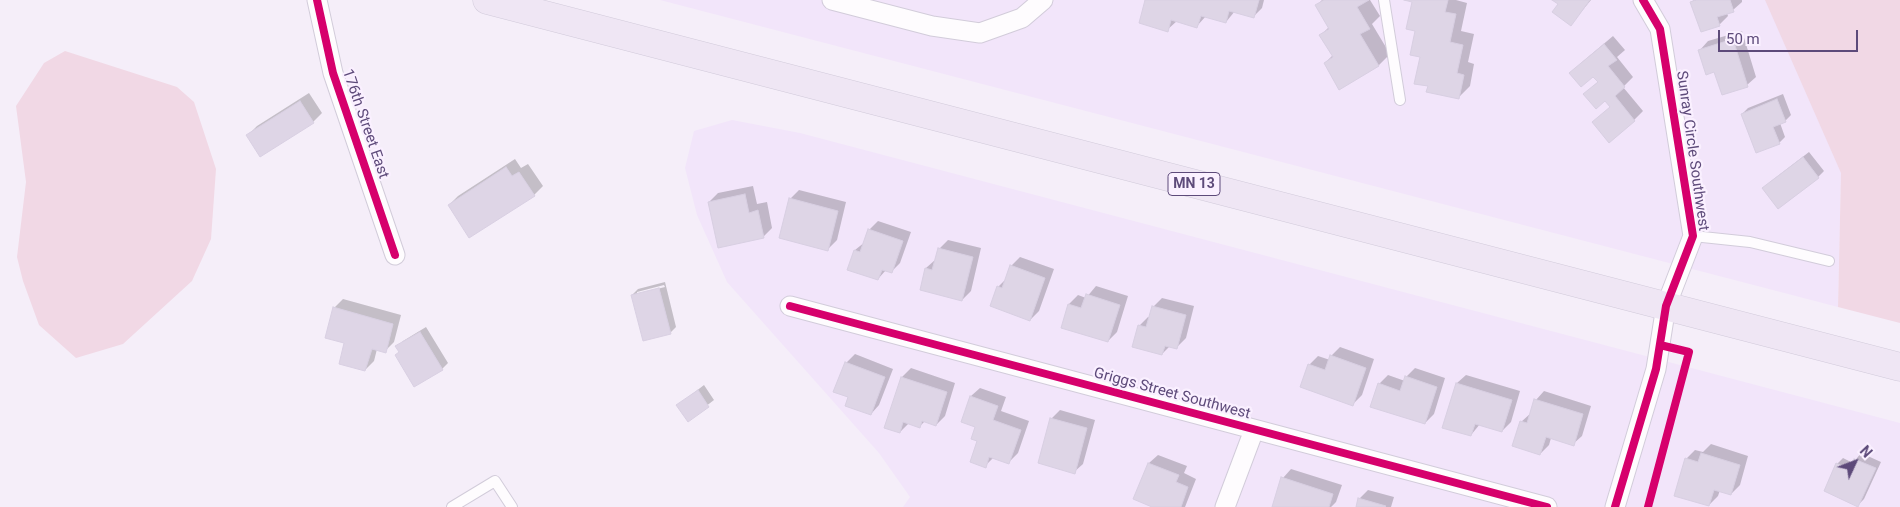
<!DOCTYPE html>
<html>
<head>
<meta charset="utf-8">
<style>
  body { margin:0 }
  #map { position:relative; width:1900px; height:507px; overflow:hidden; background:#f5eef9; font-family:Roboto,sans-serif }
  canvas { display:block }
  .north { position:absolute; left:1830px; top:437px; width:50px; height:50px; -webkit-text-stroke:4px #faf0ff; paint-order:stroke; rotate:47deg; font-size:14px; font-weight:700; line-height:20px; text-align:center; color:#5d4a7a }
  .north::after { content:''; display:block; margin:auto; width:18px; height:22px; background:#5d4a7a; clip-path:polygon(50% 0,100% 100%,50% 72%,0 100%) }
  .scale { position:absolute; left:1718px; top:30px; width:140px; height:22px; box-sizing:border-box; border:2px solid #5d4a7a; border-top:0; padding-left:6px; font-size:15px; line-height:18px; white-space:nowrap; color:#5d4a7a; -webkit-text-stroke:4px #faf0ff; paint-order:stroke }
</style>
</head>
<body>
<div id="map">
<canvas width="1900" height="507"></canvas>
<div class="north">N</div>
<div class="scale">50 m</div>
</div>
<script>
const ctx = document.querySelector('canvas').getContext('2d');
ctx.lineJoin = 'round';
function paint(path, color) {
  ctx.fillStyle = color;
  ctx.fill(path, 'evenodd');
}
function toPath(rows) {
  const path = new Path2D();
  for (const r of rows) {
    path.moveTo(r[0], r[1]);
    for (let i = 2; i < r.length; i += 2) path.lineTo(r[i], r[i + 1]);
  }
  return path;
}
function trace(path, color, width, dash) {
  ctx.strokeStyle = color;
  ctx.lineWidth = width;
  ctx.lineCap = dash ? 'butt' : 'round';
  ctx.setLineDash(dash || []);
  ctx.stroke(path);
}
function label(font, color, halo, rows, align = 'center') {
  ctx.font = font + ' Roboto,sans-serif';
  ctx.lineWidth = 4.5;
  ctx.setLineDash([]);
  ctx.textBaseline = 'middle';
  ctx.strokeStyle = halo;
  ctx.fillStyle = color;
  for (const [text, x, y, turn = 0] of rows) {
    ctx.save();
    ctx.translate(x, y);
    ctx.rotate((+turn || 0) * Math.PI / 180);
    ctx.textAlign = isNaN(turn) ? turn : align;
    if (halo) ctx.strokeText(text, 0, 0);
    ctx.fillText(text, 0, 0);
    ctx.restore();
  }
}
paint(toPath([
  [660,0,1900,0,1900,197,1841,177,1838,307],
  [732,120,800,133,1900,423,1900,507,903,507,910,497,879,453,727,282,697,215,685,168,694,131]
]), '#f2e5fa');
paint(toPath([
  [1765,0,1900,0,1900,323,1838,307,1841,173],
  [65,51,177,87,194,102,216,169,211,239,192,281,123,344,76,358,39,325,23,281,17,257,26,182,16,106,44,63]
]), '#f1d8e5');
paint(toPath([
  [1146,0,1264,0,1262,8,1253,17,1235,11,1226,22,1206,16,1197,26,1177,21,1167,30],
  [1322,0,1370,0,1380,16,1372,24,1390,54,1379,65,1340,88,1325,63,1333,55,1321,35,1329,27,1316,6],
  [1410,0,1456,0,1467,3,1461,31,1474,34,1468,62,1474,64,1470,86,1458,98,1429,85,1421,56,1413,1],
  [1554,0,1591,0,1571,24,1559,4],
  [1694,0,1742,0,1742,2,1733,10,1727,13,1728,16,1719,25,1691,2],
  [1742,31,1756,77,1747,85,1715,71,1700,50,1708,41],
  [1613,36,1625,50,1617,57,1633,77,1623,87,1643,111,1634,120,1611,107,1605,99,1585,94,1599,81,1580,64],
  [309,93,322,113,313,122,248,135,257,126],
  [1783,94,1791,115,1785,121,1780,123,1785,137,1779,143,1742,114,1748,108],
  [1809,152,1824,171,1818,177,1770,182],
  [515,159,521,168,528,164,543,186,534,195,449,205,458,196],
  [753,186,757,204,767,202,772,228,763,237,709,202,718,193],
  [799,190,846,202,837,240,828,249,790,199],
  [878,221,911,232,900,263,891,272,886,270,878,279,855,250,865,242,870,229],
  [948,240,981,248,971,291,962,300,926,268,935,260,939,249],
  [1020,257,1054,269,1039,311,1030,320,998,287,1006,279,1011,266],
  [665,282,676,327,670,333,632,295,638,289],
  [664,285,665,287,637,294,637,292],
  [1096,286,1128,296,1117,332,1108,341,1062,327,1069,304,1078,295,1086,298],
  [1162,298,1194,306,1186,338,1177,347,1170,346,1162,354,1139,326,1148,317,1150,317,1153,307],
  [343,299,401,315,394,342,385,351,377,349,374,361,365,370,346,342,334,308],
  [426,327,448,363,442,369,400,351,397,347,403,341],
  [1340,347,1374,359,1362,395,1353,404,1309,365,1318,356,1330,360,1331,356],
  [855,354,893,369,879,405,871,414,850,397,846,363],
  [911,368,955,383,945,416,936,425,925,421,920,426,909,423,900,432,886,427,902,377],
  [1415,368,1445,378,1434,414,1425,423,1379,384,1388,375,1405,381,1406,377],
  [1466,375,1520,391,1511,422,1502,431,1480,424,1471,435,1457,383],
  [704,385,714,400,688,420,678,405],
  [980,388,1006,397,1001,411,1029,421,1018,453,1009,462,994,457,985,466,971,396],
  [1544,391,1591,406,1582,436,1573,444,1551,438,1549,445,1540,454,1521,422,1531,413,1536,400],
  [1060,410,1095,420,1083,464,1074,472,1051,419],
  [1711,444,1748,456,1740,485,1731,494,1720,490,1718,496,1709,505,1686,459,1695,450,1703,452],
  [1861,453,1881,462,1864,499,1858,505,1837,464,1843,458,1853,463],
  [1158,455,1187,466,1184,473,1196,479,1185,507,1155,507,1149,463],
  [1291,469,1342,485,1336,502,1331,507,1273,507,1283,478],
  [1368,490,1394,497,1391,507,1357,507,1359,499]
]), '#0003');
const building = toPath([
  [1145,0,1259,0,1254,18,1229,11,1226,23,1201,16,1197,28,1171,20,1168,32,1139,23,1145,0],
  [1324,0,1369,0,1357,7,1370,29,1360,34,1379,66,1339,90,1324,63,1333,57,1319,35,1329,29,1315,5,1324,0],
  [1404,0,1448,0,1445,12,1456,14,1450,42,1463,45,1457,73,1464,75,1459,99,1426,92,1428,86,1414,84,1420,57,1410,55,1415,31,1406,29,1412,2,1404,0],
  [1552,0,1590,0,1571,26,1552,12,1558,4,1552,0],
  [1696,0,1730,0,1734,12,1717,17,1720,26,1701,32,1690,2,1696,0],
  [1733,39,1748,87,1722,95,1714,72,1706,75,1698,50,1733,39],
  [1604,44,1617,60,1608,66,1625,87,1615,96,1635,121,1609,143,1592,122,1610,107,1605,101,1596,109,1583,94,1598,82,1593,77,1581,87,1569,73,1604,44],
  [1777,99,1786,122,1773,127,1780,144,1756,153,1741,114,1777,99],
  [300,101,314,123,260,157,246,135,300,101],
  [1803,157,1819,178,1778,209,1762,188,1803,157],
  [506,167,512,176,519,172,535,196,469,238,448,205,506,167],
  [745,194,749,213,758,210,764,238,718,248,708,202,745,194],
  [789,198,838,211,828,251,779,238,789,198],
  [868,229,903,241,892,273,882,270,878,280,847,270,854,250,860,252,868,229],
  [938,248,973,257,962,301,920,290,925,268,932,270,938,248],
  [1010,265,1045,278,1030,321,990,306,997,286,1002,288,1010,265],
  [659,288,671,334,643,341,631,295,659,288],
  [1086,294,1120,305,1108,342,1061,328,1068,304,1081,308,1086,294],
  [1152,306,1186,315,1177,349,1165,346,1162,355,1132,347,1138,325,1146,327,1152,306],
  [333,307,393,324,386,353,372,349,365,371,339,364,344,343,325,338,333,307],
  [420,332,443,370,414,387,395,355,399,352,395,346,420,332],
  [1330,355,1366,368,1353,406,1300,387,1308,364,1325,370,1330,355],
  [845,362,885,377,871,415,845,406,848,397,833,392,845,362],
  [1405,376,1437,387,1425,424,1370,407,1378,383,1400,391,1405,376],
  [901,377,947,392,936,426,922,421,920,428,903,422,900,433,884,428,901,377],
  [1456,383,1512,400,1502,432,1475,424,1471,436,1442,428,1456,383],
  [698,390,709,407,688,422,676,405,698,390],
  [970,396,998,406,993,420,1021,430,1009,464,989,457,986,468,970,462,977,441,971,439,975,427,961,422,970,396],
  [1534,399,1583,414,1574,446,1546,437,1540,455,1512,446,1520,421,1527,423,1534,399],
  [1050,418,1087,428,1075,474,1038,463,1050,418],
  [1701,453,1740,465,1731,495,1714,490,1709,506,1674,496,1685,458,1698,462,1701,453],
  [1854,459,1876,468,1858,507,1824,491,1836,463,1849,469,1854,459],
  [1148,463,1179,475,1176,482,1188,487,1181,507,1152,507,1133,499,1148,463],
  [1281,477,1333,494,1329,507,1272,507,1281,477],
  [1358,498,1386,506,1385,507,1356,507,1358,498]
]);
paint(building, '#ded5e6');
trace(building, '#d8cfe2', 1);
const lane = toPath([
  [1384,0,1400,100],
  [1693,236,1750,242,1829,261],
  [452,507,495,481,512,507]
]);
const street = toPath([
  [317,0,333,73,395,255],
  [832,0,932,26,980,33,1022,18,1043,0],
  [790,306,1547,507],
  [1225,507,1254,430],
  [1615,507,1656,369,1666,306,1693,236,1660,29,1643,0]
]);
const primary = toPath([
  [487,0,1900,367]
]);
trace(lane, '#d2ccda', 12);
trace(street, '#d2ccda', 21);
trace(primary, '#d1cada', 29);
trace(lane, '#fefcfe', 10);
trace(street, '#fefcfe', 19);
trace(primary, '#efe6f4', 28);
trace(toPath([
  [317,0,333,73,395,255],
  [790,306,1547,507],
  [1615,507,1656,369,1666,306,1693,236,1660,29,1643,0],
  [1648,507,1689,352,1660,345]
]), '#d6006c', 8);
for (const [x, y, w] of [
  [1194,184,52]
]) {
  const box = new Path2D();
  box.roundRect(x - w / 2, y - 11.5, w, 23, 4);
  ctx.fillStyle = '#faf0ff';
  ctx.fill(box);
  trace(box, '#5d4a7a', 1);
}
label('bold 14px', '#5d4a7a', null, [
  ["MN 13",1194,184]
]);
label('15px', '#5d4a7a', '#faf0ff', [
  ["176th Street East",365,124,71],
  ["Sunray Circle Southwest",1692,151,82],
  ["Griggs Street Southwest",1172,394,15]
]);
</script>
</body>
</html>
